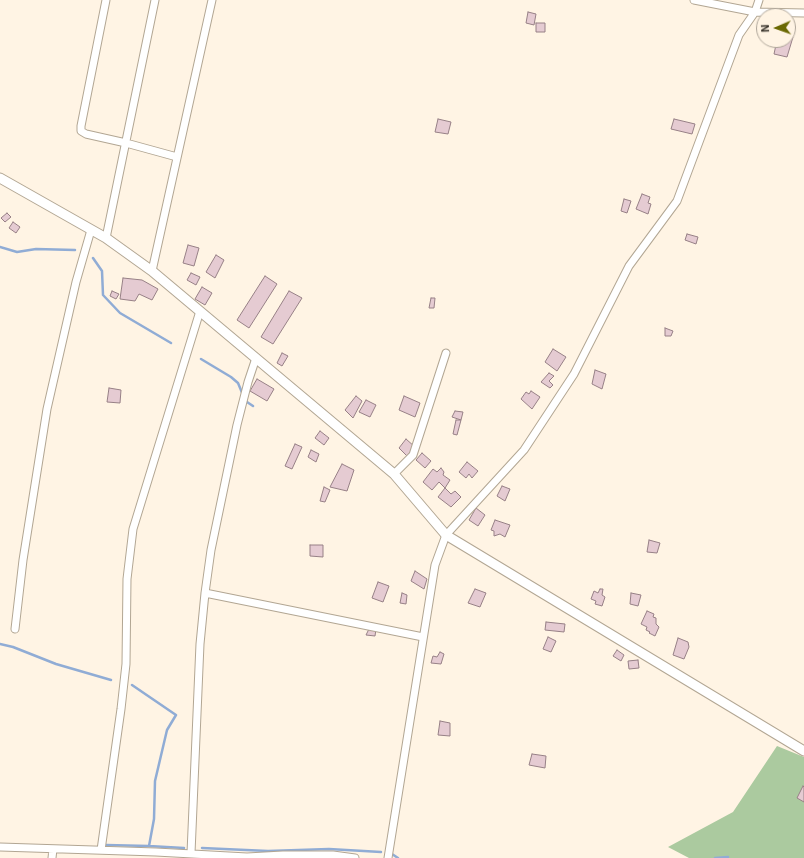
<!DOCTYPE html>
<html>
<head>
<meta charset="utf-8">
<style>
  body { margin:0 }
  #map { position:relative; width:804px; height:858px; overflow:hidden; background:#fff4e4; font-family:"Exo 2",sans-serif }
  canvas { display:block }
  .north { position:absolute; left:756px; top:8px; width:40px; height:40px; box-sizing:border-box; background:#fff4e4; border:1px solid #afa69a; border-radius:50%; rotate:268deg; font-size:11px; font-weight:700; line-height:16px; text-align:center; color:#37322a }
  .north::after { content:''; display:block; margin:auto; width:14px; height:18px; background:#6b6903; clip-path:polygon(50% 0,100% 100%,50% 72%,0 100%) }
</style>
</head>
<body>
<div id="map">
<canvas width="804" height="858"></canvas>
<div class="north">N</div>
</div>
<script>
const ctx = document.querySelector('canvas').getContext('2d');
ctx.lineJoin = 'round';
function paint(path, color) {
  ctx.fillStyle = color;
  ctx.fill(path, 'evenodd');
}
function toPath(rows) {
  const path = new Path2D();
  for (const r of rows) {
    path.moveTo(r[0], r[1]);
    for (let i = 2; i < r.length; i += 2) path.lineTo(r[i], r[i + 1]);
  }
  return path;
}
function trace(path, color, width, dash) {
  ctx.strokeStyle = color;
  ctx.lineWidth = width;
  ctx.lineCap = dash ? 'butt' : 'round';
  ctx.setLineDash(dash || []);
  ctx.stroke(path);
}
paint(toPath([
  [777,746,804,757,804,858,689,858,668,847,733,812]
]), '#abca9f');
trace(toPath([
  [0,247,17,252,36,249,75,250],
  [93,258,102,271,103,295,120,313,171,343],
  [201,359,231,377,238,383,243,395],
  [247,402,253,406],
  [0,644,13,647,56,664,111,680],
  [132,685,176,715,167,730,155,781,154,819,149,846,184,848],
  [106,845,149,846],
  [202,848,268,851,329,849,381,852],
  [392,854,398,858],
  [715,858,728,857]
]), '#90acd5', 2.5);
const building = toPath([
  [528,12,536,14,534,25,526,23,528,12],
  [536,23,545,23,545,32,536,32,536,23],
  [788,35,793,37,787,57,774,54,777,40,788,40,788,35],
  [438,119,451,122,448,134,435,132,438,119],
  [674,119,695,124,692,134,671,129,674,119],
  [642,194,650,197,648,203,651,204,648,214,636,209,642,194],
  [624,199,631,201,627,213,621,211,624,199],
  [7,213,11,217,5,222,1,218,7,213],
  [13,222,20,227,16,233,9,228,13,222],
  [687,234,698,237,696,244,685,240,687,234],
  [188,245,199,248,194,266,183,263,188,245],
  [216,255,224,260,215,278,206,272,216,255],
  [191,273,200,277,196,285,187,280,191,273],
  [265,276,277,284,249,328,237,320,265,276],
  [123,278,142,280,158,289,152,300,139,294,135,301,120,299,123,278],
  [202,287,212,293,205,305,195,299,202,287],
  [112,291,119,294,116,299,110,296,112,291],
  [289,291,302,298,273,344,261,337,289,291],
  [431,298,435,298,434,308,429,308,431,298],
  [665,328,673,331,671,336,665,336,665,328],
  [553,349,566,357,557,371,545,362,553,349],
  [282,353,288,356,282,366,277,363,282,353],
  [595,370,606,374,602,389,592,384,595,370],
  [549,373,554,376,549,381,553,385,550,388,541,382,549,373],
  [257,379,274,389,267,401,250,391,257,379],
  [109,388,121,390,120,403,107,402,109,388],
  [531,391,540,397,532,409,521,399,526,392,529,394,531,391],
  [356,396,362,401,353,418,345,410,356,396],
  [404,396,420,403,415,417,399,410,404,396],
  [366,400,376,405,370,417,359,412,366,400],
  [455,411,463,412,461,420,452,417,455,411],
  [456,420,461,420,457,435,453,434,456,420],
  [320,431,329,438,324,445,315,438,320,431],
  [406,439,415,447,407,456,399,448,406,439],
  [295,444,302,447,292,469,285,466,295,444],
  [311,450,319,454,316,462,308,457,311,450],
  [422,453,431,461,425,468,416,460,422,453],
  [467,462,478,471,472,478,469,474,466,478,459,472,467,462],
  [342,464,354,470,347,491,330,487,342,464],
  [441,468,444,472,443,475,450,480,445,488,439,482,432,490,423,482,433,469,437,472,441,468],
  [502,486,510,489,505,501,497,496,502,486],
  [324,487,330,490,325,502,320,501,324,487],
  [445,488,451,494,455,491,461,497,451,507,438,497,445,488],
  [476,508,485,515,478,526,469,520,476,508],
  [495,520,510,525,505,537,500,534,494,536,494,531,491,530,495,520],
  [649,540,660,543,657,553,647,552,649,540],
  [310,545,323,545,323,557,310,556,310,545],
  [415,571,427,579,424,589,411,581,415,571],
  [378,582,389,586,383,602,372,598,378,582],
  [475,589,486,593,480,607,468,603,475,589],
  [600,589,603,589,602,595,605,597,602,606,595,604,596,601,591,599,594,591,598,593,600,589],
  [402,593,407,595,406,604,400,603,402,593],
  [631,593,641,595,638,606,630,604,631,593],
  [647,611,654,614,653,617,656,618,656,624,659,627,655,636,649,633,650,632,646,630,647,627,641,624,647,611],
  [546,622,565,624,564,632,545,630,546,622],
  [369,629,376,629,375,636,366,635,369,629],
  [548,637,556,641,551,652,543,649,548,637],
  [678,638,688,642,689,647,684,659,673,655,678,638],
  [617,650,624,655,621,661,613,656,617,650],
  [440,652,444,654,441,664,431,663,433,656,437,657,440,652],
  [638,660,639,668,629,669,628,661,638,660],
  [440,721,450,723,450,736,438,735,440,721],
  [532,754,546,756,545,768,529,765,532,754],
  [803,786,804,787,804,802,797,798,803,786]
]);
paint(building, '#e5cbd2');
trace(building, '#978086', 1);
const minor = toPath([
  [106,0,81,126,81,131,86,134,126,143,177,157],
  [694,0,755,12,759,0],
  [106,238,155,0],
  [152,271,212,0],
  [394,474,413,455,446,353],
  [205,593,423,637],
  [15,629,23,560,47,409,76,282,91,230],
  [0,847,156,852,247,857,283,855,333,855,355,858],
  [101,850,121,709,126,664,127,579,133,529,200,311],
  [191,853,200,644,205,593,211,550,237,425,248,382,256,358],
  [52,858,53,849],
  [388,858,435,565,446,535,524,450,574,374,629,266,677,201,739,35,755,12,804,13]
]);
const tertiary = toPath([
  [0,178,106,238,152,271,394,474,446,535,804,751]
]);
trace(minor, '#b2a693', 9);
trace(tertiary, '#b2a693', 11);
trace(minor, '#fff', 7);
trace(tertiary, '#fff', 9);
</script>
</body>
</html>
